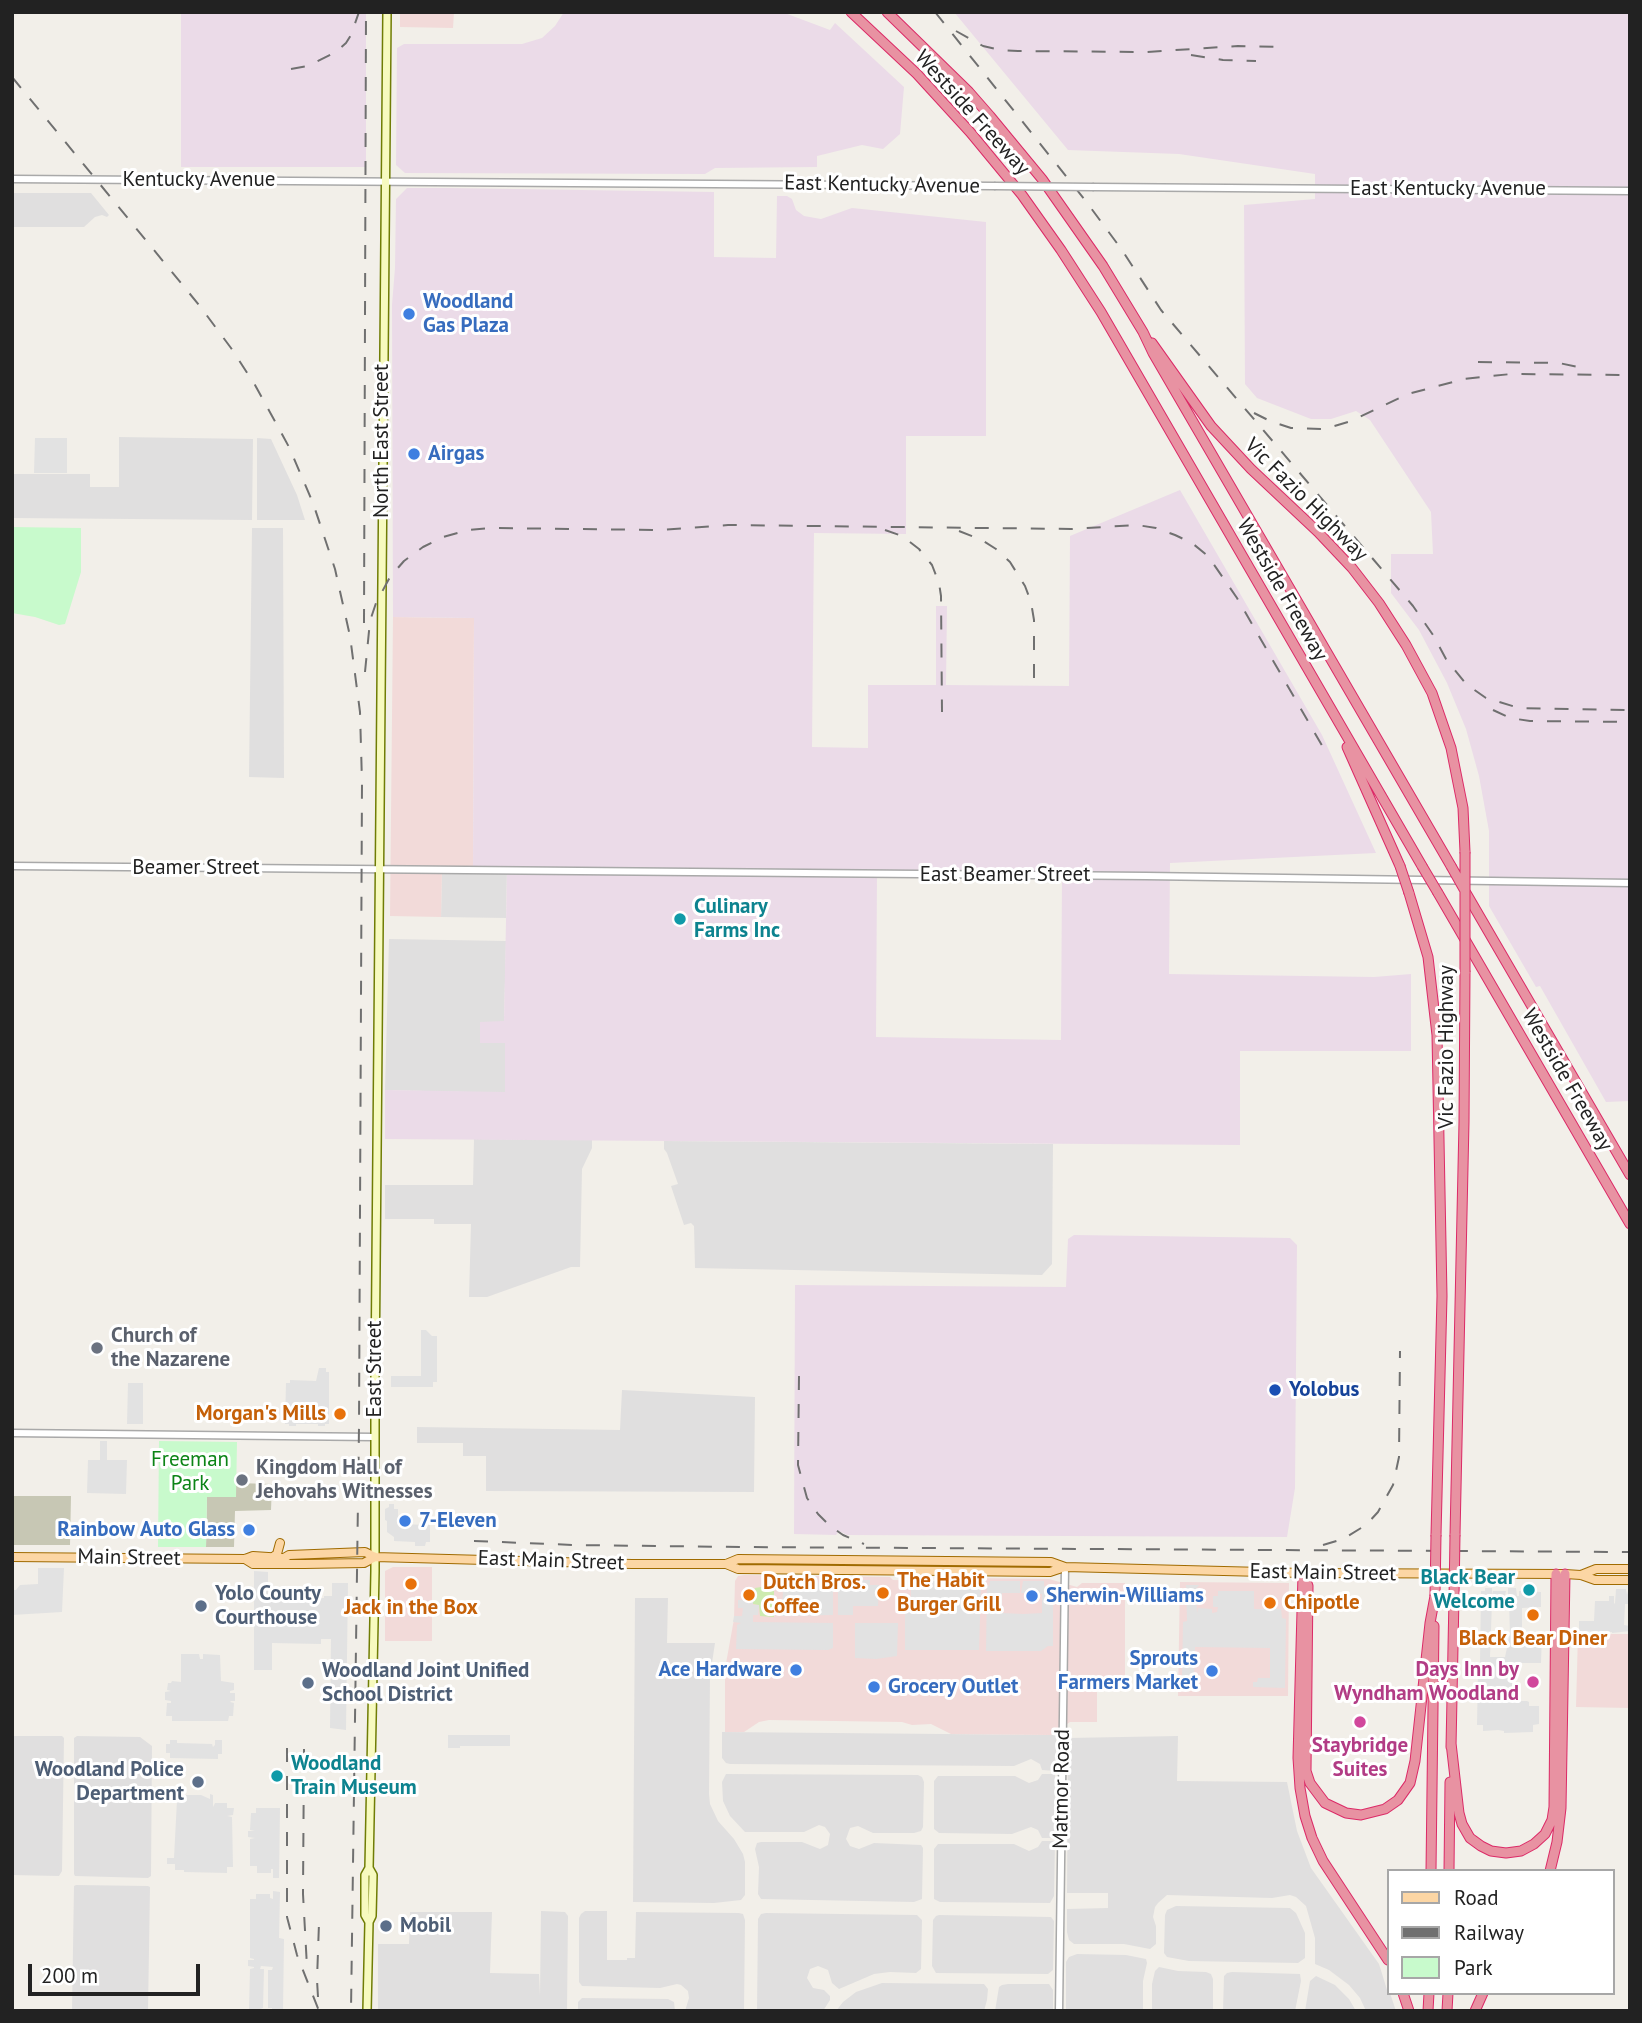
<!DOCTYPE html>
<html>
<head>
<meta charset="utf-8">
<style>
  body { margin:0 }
  #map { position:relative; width:1642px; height:2023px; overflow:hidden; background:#f2efe9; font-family:"PT Sans",sans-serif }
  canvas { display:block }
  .frame { position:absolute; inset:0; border:14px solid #222; pointer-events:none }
  .legend { position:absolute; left:1387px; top:1869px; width:228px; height:126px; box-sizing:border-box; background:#fff; border:2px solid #a7a7a7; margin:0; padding:9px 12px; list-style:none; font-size:21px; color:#222 }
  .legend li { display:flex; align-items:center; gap:14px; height:35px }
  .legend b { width:35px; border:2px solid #a7a7a7 }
  .scale { position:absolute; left:28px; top:1964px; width:172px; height:32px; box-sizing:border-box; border:4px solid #222; border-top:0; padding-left:9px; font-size:21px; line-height:24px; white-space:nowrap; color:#222; -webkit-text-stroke:5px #fff; paint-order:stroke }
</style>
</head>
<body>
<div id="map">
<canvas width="1642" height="2023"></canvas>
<div class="frame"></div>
<ul class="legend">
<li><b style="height:9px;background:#fcd6a4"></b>Road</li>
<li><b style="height:9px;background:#707070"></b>Railway</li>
<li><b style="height:19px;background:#c8facc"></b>Park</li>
</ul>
<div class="scale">200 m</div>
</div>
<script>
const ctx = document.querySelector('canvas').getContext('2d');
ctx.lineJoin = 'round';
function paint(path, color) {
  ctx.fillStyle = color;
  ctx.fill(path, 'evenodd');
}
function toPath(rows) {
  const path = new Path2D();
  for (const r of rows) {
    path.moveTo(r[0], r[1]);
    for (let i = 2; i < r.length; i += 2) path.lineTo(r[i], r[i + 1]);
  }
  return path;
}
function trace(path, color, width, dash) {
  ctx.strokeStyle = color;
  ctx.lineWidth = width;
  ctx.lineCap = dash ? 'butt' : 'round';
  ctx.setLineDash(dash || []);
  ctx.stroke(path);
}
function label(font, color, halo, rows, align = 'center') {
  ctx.font = font + ' "PT Sans",sans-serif';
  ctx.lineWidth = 6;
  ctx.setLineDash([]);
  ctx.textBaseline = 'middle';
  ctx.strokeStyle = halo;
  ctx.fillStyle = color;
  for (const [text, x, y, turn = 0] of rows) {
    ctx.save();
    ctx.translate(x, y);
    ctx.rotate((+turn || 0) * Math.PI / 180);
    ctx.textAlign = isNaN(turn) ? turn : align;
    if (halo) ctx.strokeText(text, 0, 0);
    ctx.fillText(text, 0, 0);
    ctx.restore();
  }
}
paint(toPath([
  [12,193,91,193,109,215,107,217,102,215,95,217,84,227,12,227],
  [119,437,253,439,252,520,12,518,12,474,90,474,90,487,119,487],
  [257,438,271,439,297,495,305,520,257,520],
  [252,528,283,528,284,778,249,777],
  [442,870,507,870,506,918,441,917],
  [389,939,506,941,504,1022,480,1022,505,1043,505,1093,385,1090],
  [474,1139,592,1140,592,1148,582,1169,580,1267,571,1267,487,1297,469,1297,471,1224,434,1224,434,1219,385,1219,385,1185,473,1185],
  [664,1141,1053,1144,1052,1264,1042,1275,695,1268,694,1226,691,1223,684,1225,671,1186,678,1184,667,1153,664,1149],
  [622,1390,755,1397,754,1492,486,1491,486,1456,463,1456,463,1443,417,1443,417,1427,620,1430],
  [635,1598,668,1598,667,1643,715,1643,710,1676,709,1794,710,1804,718,1821,734,1839,743,1854,745,1862,745,1895,741,1900,714,1903,633,1902],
  [722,1732,1056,1735,1056,1771,1042,1770,1040,1764,1031,1759,1014,1766,730,1764,726,1763,722,1758],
  [12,1736,62,1736,64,1738,62,1871,59,1876,12,1875],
  [77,1736,140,1737,152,1746,151,1876,148,1878,75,1876,74,1874,74,1738],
  [1178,1736,1177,1781,1287,1782,1297,1831,1311,1868,1379,1964,1388,1993,1390,1993,1396,2011,1366,2011,1360,1998,1349,1985,1329,1970,1315,1964,1315,1938,1306,1906,1296,1897,1290,1895,1272,1898,1167,1895,1158,1903,1155,1907,1153,1917,1156,1926,1156,1944,1150,1949,1124,1944,1074,1944,1069,1940,1067,1932,1067,1909,1108,1908,1108,1893,1067,1893,1068,1738],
  [726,1774,918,1775,922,1777,924,1782,923,1827,921,1831,914,1833,873,1833,858,1826,850,1828,846,1839,850,1846,859,1849,874,1843,921,1845,923,1848,922,1899,914,1902,761,1899,758,1894,759,1867,755,1849,757,1843,761,1842,802,1842,820,1849,828,1845,830,1834,825,1827,819,1825,804,1832,745,1832,730,1816,723,1801,722,1782],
  [1042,1774,1055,1774,1055,1838,1042,1838,1038,1830,1031,1827,1012,1834,939,1833,934,1829,934,1781,938,1776,1015,1776,1029,1783,1038,1780],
  [1042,1841,1055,1841,1054,1896,1050,1903,940,1902,934,1899,934,1849,938,1844,1014,1844,1029,1851,1038,1847],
  [76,1885,148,1886,150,1887,148,2011,72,2011,74,1886],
  [1176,1906,1290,1908,1296,1913,1305,1933,1305,1958,1298,1963,1189,1961,1167,1957,1164,1953,1165,1915,1167,1910],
  [541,1911,565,1912,568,1916,567,2011,378,2011,378,1944,409,1944,410,1912,492,1912,490,1973,539,1974,540,1996],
  [585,1911,607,1911,607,1960,627,1960,627,1958,635,1958,636,1912,739,1913,743,1914,745,1920,744,2011,685,2011,689,1998,688,1991,681,1985,677,1984,660,1988,582,1986,579,1982,579,1918,581,1914],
  [766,1913,917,1915,922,1920,921,1969,916,1973,890,1972,874,1974,839,1989,832,1983,828,1970,818,1966,810,1969,807,1978,813,1988,824,1990,830,1996,830,2000,823,2011,757,2011,758,1919,761,1914],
  [939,1915,1051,1917,1054,1921,1053,1970,1048,1974,936,1973,932,1966,933,1920,936,1916],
  [1077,1954,1126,1955,1146,1959,1147,1963,1143,1981,1143,2011,1066,2011,1066,1962,1069,1957],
  [1159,1967,1178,1971,1206,1972,1211,1974,1213,1979,1213,2011,1152,2011,1152,1984,1155,1971],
  [1232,1972,1300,1974,1301,1981,1295,2011,1223,2011,1224,1976,1227,1973],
  [1316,1976,1335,1985,1349,1999,1356,2011,1305,2011,1310,1981],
  [882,1983,984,1984,988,1989,987,2000,984,2011,836,2011,843,2002,856,1992],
  [1008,1984,1049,1984,1053,1990,1053,2011,995,2011,999,1987,1002,1985],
  [582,1998,668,1999,674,2002,675,2011,578,2011,578,2002]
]), '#e0dfdf');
paint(toPath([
  [400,12,454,12,453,28,400,27],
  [393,617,474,618,473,870,442,870,441,917,390,916],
  [393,1567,432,1567,432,1641,385,1641,385,1571],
  [744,1575,890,1577,893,1580,938,1581,970,1578,1049,1579,1077,1587,1082,1583,1125,1583,1125,1685,1097,1685,1097,1722,1070,1722,1051,1735,951,1734,931,1724,912,1725,902,1722,769,1720,759,1722,744,1732,725,1732,725,1669,734,1619,735,1581,738,1576],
  [1180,1582,1289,1583,1288,1696,1178,1696],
  [1578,1634,1630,1634,1630,1708,1576,1707]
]), '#f2dad9');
paint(toPath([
  [181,12,366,12,366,167,181,167],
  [564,12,782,12,830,30,835,23,904,87,900,134,883,149,862,145,817,156,817,167,715,168,705,174,405,173,396,165,397,48,404,44,522,44,542,38,555,26],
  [954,12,1630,12,1630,1101,1606,1102,1540,986,1536,987,1489,906,1489,831,1479,776,1466,729,1447,683,1419,630,1391,593,1391,554,1433,554,1431,512,1370,420,1356,411,1331,419,1311,419,1257,398,1245,384,1244,205,1315,199,1315,174,1179,154,1068,150],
  [407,188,448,188,714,192,714,257,776,258,777,196,787,196,792,199,796,210,804,216,821,219,852,208,986,222,986,436,906,436,906,534,814,533,812,747,868,748,868,685,936,685,936,606,947,606,946,685,1069,686,1070,536,1180,490,1322,735,1376,853,1170,863,1169,974,1374,977,1411,974,1411,1051,1240,1051,1240,1145,385,1139,385,1090,505,1092,505,1043,480,1043,480,1022,504,1021,507,871,473,870,474,618,393,617,392,305,395,268,396,199],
  [877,874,1062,876,1061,1040,876,1037],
  [1074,1235,1290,1238,1297,1245,1295,1488,1287,1537,847,1535,839,1531,836,1535,794,1534,795,1285,1066,1287,1068,1239]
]), '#ebdbe8');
paint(toPath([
  [236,1483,272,1484,271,1510,235,1511,234,1547,206,1547,207,1497,236,1497],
  [12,1496,71,1496,70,1545,12,1545]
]), '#c7c7b4');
paint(toPath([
  [761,1587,774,1591,774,1617,760,1616,759,1605,753,1604,754,1590,755,1588]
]), '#cdebb0');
paint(toPath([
  [12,527,81,528,81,572,65,624,59,625,35,617,12,613],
  [159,1441,237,1442,236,1497,207,1497,206,1547,158,1547]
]), '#c8facc');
paint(toPath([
  [35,438,67,438,67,473,34,473],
  [421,1330,426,1330,432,1336,437,1336,437,1382,433,1382,433,1387,391,1387,391,1376,421,1376],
  [319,1368,326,1368,326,1372,329,1372,329,1424,325,1424,325,1426,318,1426,318,1424,296,1424,296,1426,289,1426,289,1424,285,1424,286,1383,290,1383,290,1380,316,1381],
  [128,1383,143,1383,143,1424,127,1424],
  [100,1441,107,1441,107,1460,127,1460,126,1494,87,1493,88,1460,100,1460],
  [389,1504,394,1504,394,1509,398,1509,398,1524,430,1525,430,1542,426,1542,425,1546,415,1546,415,1542,394,1541,394,1537,387,1532,387,1521,385,1520,385,1509,389,1507],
  [38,1568,64,1568,62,1612,12,1615,12,1590,16,1590,20,1585,38,1584],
  [254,1571,268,1572,268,1599,324,1598,324,1596,332,1596,332,1583,348,1583,346,1730,330,1728,331,1639,321,1639,321,1644,272,1643,272,1670,254,1670],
  [821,1575,829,1575,829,1584,833,1584,833,1615,782,1616,783,1588,774,1584,774,1579,818,1579,818,1583,820,1583],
  [842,1580,870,1580,870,1585,879,1585,878,1606,853,1606,853,1615,838,1615,838,1585,842,1584],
  [916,1581,977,1581,977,1586,981,1586,979,1650,905,1650,905,1610,916,1607,917,1600,911,1599,911,1585,916,1585],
  [990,1581,1020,1581,1020,1593,1002,1593,1002,1613,1023,1614,1042,1613,1042,1594,1021,1593,1023,1581,1044,1581,1044,1586,1048,1587,1048,1592,1052,1592,1053,1599,1053,1646,1048,1646,1041,1651,986,1651,987,1586,989,1586],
  [1186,1585,1199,1585,1196,1589,1197,1613,1198,1608,1212,1609,1212,1613,1217,1612,1218,1607,1213,1607,1213,1596,1218,1596,1218,1591,1254,1591,1254,1609,1281,1609,1282,1618,1286,1619,1285,1688,1253,1687,1253,1682,1257,1682,1258,1678,1270,1678,1270,1648,1195,1647,1194,1680,1182,1680,1183,1622,1187,1621],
  [1485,1588,1492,1588,1492,1595,1493,1591,1506,1591,1505,1595,1508,1596,1508,1588,1516,1588,1517,1596,1519,1596,1519,1591,1541,1592,1541,1607,1522,1608,1522,1631,1542,1633,1541,1663,1517,1663,1517,1670,1512,1670,1512,1685,1516,1685,1516,1701,1527,1701,1529,1702,1529,1706,1539,1706,1539,1724,1533,1725,1533,1732,1504,1733,1504,1731,1498,1730,1483,1731,1483,1725,1477,1725,1478,1670,1491,1670,1491,1662,1480,1663,1481,1591,1485,1591],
  [1492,1602,1509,1603,1510,1634,1505,1657,1490,1657],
  [1616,1589,1626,1589,1627,1595,1628,1591,1630,1591,1630,1604,1625,1604,1624,1625,1630,1626,1630,1631,1612,1633,1612,1632,1579,1631,1579,1621,1594,1621,1595,1601,1609,1601,1609,1596,1614,1596,1614,1603,1615,1604],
  [738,1600,753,1600,753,1605,759,1605,758,1615,753,1615,753,1622,833,1623,833,1648,828,1650,736,1649,737,1625,741,1623,733,1622,734,1616,742,1616,743,1608,738,1608],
  [855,1623,898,1623,897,1656,876,1659,855,1658],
  [181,1654,199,1654,200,1659,203,1659,203,1654,220,1655,221,1681,234,1683,234,1690,230,1691,230,1693,235,1693,235,1701,231,1701,230,1702,234,1703,233,1716,229,1716,228,1721,172,1721,172,1716,166,1716,167,1703,171,1703,171,1701,165,1700,165,1692,171,1691,167,1690,168,1683,171,1683,172,1681,181,1682],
  [448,1735,510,1735,510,1746,460,1746,460,1748,448,1748],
  [170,1740,177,1740,177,1743,212,1744,213,1747,215,1745,215,1740,222,1740,222,1754,218,1754,218,1759,170,1758,170,1753,166,1753,166,1744,170,1744],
  [210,1794,213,1795,213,1807,215,1803,227,1803,227,1808,234,1808,233,1815,227,1816,232,1817,233,1867,227,1867,227,1873,184,1872,184,1870,175,1870,175,1864,167,1864,167,1858,174,1858,177,1800,183,1795,201,1795,210,1799],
  [256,1808,280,1808,279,1878,273,1878,273,1869,271,1869,271,1873,257,1873,257,1866,250,1866,250,1839,255,1838,248,1837,248,1831,255,1831,250,1830,251,1813,256,1813],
  [273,1891,280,1892,279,1938,284,1939,283,2011,272,2011,272,2008,268,2008,268,1970,272,1970,273,1967,261,1966,260,1969,264,1969,263,2008,260,2009,260,2011,249,2011,250,1969,254,1968,254,1967,248,1966,248,1960,254,1960,254,1959,250,1958,250,1899,256,1899,256,1894,270,1894,270,1898,273,1899]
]), '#e2e2e2');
const tertiary = toPath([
  [12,179,994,186],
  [1094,187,1630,191],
  [12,866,1146,876,1630,883],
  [12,1433,374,1437],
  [1059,2011,1065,1567]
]);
const secondary = toPath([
  [369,1922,365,1915,365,1875,369,1868],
  [367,2011,369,1922,372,1916,373,1875,369,1868,375,1571,375,1379,387,12]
]);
const primary = toPath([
  [12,1557,245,1559,253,1556,284,1558,289,1555,365,1552,375,1557,632,1564,726,1564,738,1559,1051,1562,1065,1567,1303,1573,1565,1574,1581,1575,1595,1580,1630,1580],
  [273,1557,277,1554,280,1543],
  [245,1559,253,1564,304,1564,364,1563,375,1557],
  [726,1564,738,1569,1050,1572,1065,1567],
  [1581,1575,1596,1569,1630,1569]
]);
const motorway = toPath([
  [851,12,917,74,970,132,1022,195,1061,250,1101,312,1422,866],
  [887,12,969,92,990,116,1042,179,1103,266,1143,332,1153,353,1451,866],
  [1152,343,1211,426,1251,469,1318,532,1352,568,1379,603,1406,645,1432,693,1451,748,1463,808,1465,852],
  [1347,747,1400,866],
  [1409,893,1428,957,1437,1035,1442,1296,1436,1535],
  [1438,893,1630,1224],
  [1466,893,1630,1175],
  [1455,1535,1464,1122,1465,972],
  [1303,1573,1308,1586,1306,1771,1310,1783,1325,1803,1346,1813,1361,1815,1385,1809,1398,1800,1410,1783,1415,1761,1430,1623,1435,1596],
  [1303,1574,1298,1758,1300,1788,1305,1816,1312,1838,1323,1861,1388,1960],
  [1451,1743,1459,1813,1462,1824,1470,1838,1481,1846,1491,1851,1506,1853,1521,1851,1534,1844,1545,1834,1552,1820,1554,1807,1556,1574],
  [1451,1747,1454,1597],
  [1431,1871,1434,1626],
  [1449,1871,1450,1782],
  [1550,1871,1557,1842,1561,1808,1565,1574],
  [1403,1993,1409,2011],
  [1428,2011,1429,1993],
  [1447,2011,1448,1993],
  [1475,2011,1483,1993]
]);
trace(tertiary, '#a9a9a9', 9);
trace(secondary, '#707d05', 10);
trace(primary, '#a06b00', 10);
trace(motorway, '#dc2a67', 11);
trace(tertiary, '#fff', 6);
trace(secondary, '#f7fabf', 7);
trace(primary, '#fcd6a4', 8);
trace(motorway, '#e892a2', 9);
trace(toPath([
  [935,12,1085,200,1122,250,1161,310,1413,606,1433,635,1446,659,1466,684,1486,698,1519,708,1630,710],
  [956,31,983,46,1000,50,1018,51,1147,52,1238,46,1279,47],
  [1191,55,1223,60,1256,61],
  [291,69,308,66,336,52,346,43,351,35,359,12],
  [12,77,199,305,231,348,255,385,289,447,313,503,335,569,350,636,360,712,362,782,359,1427,351,2011],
  [1478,362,1559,363,1587,369],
  [1254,413,1270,421,1291,428,1325,429,1351,421,1408,394,1464,379,1511,374,1630,375],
  [885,530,902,536,919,549,932,565,939,583,941,596,942,712],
  [959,531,982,540,996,549,1010,562,1025,586,1031,602,1034,620,1034,680],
  [364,623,366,12],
  [365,672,370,621,376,603,390,577,404,561,423,547,443,537,468,530,492,528,660,530,728,525,1071,529,1137,525,1156,528,1175,535,1192,543,1208,556,1237,598,1324,749],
  [1493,710,1510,718,1530,721,1630,722],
  [799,1376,798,1465,807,1498,818,1514,829,1525,843,1535,864,1544],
  [474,1541,574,1545,743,1547,1630,1552],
  [1323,1545,1343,1539,1366,1525,1378,1512,1393,1485,1399,1457,1400,1351],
  [287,1748,287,1917,297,1955,319,2011],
  [304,1749,303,1894,307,1967],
  [318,1997,317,1980,319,1923]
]), '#707070', 2, [14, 14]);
const tertiaryBridge = toPath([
  [994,186,1094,187]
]);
const motorwayBridge = toPath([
  [1400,866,1409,893],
  [1422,866,1438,893],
  [1451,866,1464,889],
  [1465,972,1465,852],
  [1435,1596,1436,1535],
  [1454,1597,1455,1535]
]);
trace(tertiaryBridge, '#a9a9a9', 9, []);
trace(motorwayBridge, '#dc2a67', 11, []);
trace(tertiaryBridge, '#fff', 6);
trace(motorwayBridge, '#e892a2', 9);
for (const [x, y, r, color] of [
  [409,314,7,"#3f7fe0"],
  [414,454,7,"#3f7fe0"],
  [680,919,7,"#0f9aa8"],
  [97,1348,7,"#6b7280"],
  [1275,1390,7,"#1a4fb4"],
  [340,1414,7,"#e8710a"],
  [242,1480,7,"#6b7280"],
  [405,1521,7,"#3f7fe0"],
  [249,1530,7,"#3f7fe0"],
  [411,1584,7,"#e8710a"],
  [1529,1590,7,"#0f9aa8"],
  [883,1593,7,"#e8710a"],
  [749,1595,7,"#e8710a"],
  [1032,1596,7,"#3f7fe0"],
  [1270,1603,7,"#e8710a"],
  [201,1606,7,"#5c6f8a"],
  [1533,1615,7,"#e8710a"],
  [796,1670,7,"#3f7fe0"],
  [1212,1671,7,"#3f7fe0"],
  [1533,1682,7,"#d1479c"],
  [308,1683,7,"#5c6f8a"],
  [874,1687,7,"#3f7fe0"],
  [1360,1722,7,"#d1479c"],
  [277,1776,7,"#0f9aa8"],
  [198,1782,7,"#5c6f8a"],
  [386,1926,7,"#5c6f8a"]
]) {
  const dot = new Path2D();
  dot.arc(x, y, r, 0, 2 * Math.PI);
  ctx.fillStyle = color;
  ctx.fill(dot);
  trace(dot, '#fff', 2.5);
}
label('21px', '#222', '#fff', [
  ["Westside Freeway",972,113,48],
  ["Kentucky Avenue",199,180],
  ["East Kentucky Avenue",882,185,1],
  ["East Kentucky Avenue",1448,189],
  ["North East Street",382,441,-90],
  ["Vic Fazio Highway",1306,500,45],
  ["Westside Freeway",1282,590,60],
  ["Beamer Street",196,868],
  ["East Beamer Street",1005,875],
  ["Vic Fazio Highway",1447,1047,-90],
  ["Westside Freeway",1567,1080,60],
  ["East Street",375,1369,-90],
  ["Main Street",129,1558,1],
  ["East Main Street",551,1561,2],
  ["East Main Street",1323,1573,1],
  ["Matmor Road",1062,1789,-89]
]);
label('bold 21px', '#366cbe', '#fff', [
  ["Woodland",423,302],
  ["Gas Plaza",423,326],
  ["Airgas",428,454],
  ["7-Eleven",419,1521],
  ["Rainbow Auto Glass",235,1530,"right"],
  ["Sherwin-Williams",1046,1596],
  ["Sprouts",1198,1659,"right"],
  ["Farmers Market",1198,1683,"right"],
  ["Ace Hardware",782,1670,"right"],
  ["Grocery Outlet",888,1687]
], 'left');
label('bold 21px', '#0d838f', '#fff', [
  ["Culinary",694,907],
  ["Farms Inc",694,931],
  ["Black Bear",1515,1578,"right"],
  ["Welcome",1515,1602,"right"],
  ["Woodland",291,1764],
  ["Train Museum",291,1788]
], 'left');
label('bold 21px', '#5b616d', '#fff', [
  ["Church of",111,1336],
  ["the Nazarene",111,1360],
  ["Kingdom Hall of",256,1468],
  ["Jehovahs Witnesses",256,1492]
], 'left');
label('bold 21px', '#164399', '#fff', [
  ["Yolobus",1289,1390]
], 'left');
label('bold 21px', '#c56008', '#fff', [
  ["Morgan's Mills",326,1414,"right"],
  ["The Habit",897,1581],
  ["Burger Grill",897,1605],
  ["Dutch Bros.",763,1583],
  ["Coffee",763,1607],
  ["Chipotle",1284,1603],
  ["Jack in the Box",411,1608,"center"],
  ["Black Bear Diner",1533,1639,"center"]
], 'left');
label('21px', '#0c8416', '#fff', [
  ["Freeman",190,1460],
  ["Park",190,1484]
]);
label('bold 21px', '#4e5e75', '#fff', [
  ["Yolo County",215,1594],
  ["Courthouse",215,1618],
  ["Woodland Joint Unified",322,1671],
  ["School District",322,1695],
  ["Woodland Police",184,1770,"right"],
  ["Department",184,1794,"right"],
  ["Mobil",400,1926]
], 'left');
label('bold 21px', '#b23c85', '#fff', [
  ["Days Inn by",1519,1670],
  ["Wyndham Woodland",1519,1694],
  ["Staybridge",1360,1746,"center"],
  ["Suites",1360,1770,"center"]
], 'right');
</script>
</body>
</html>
